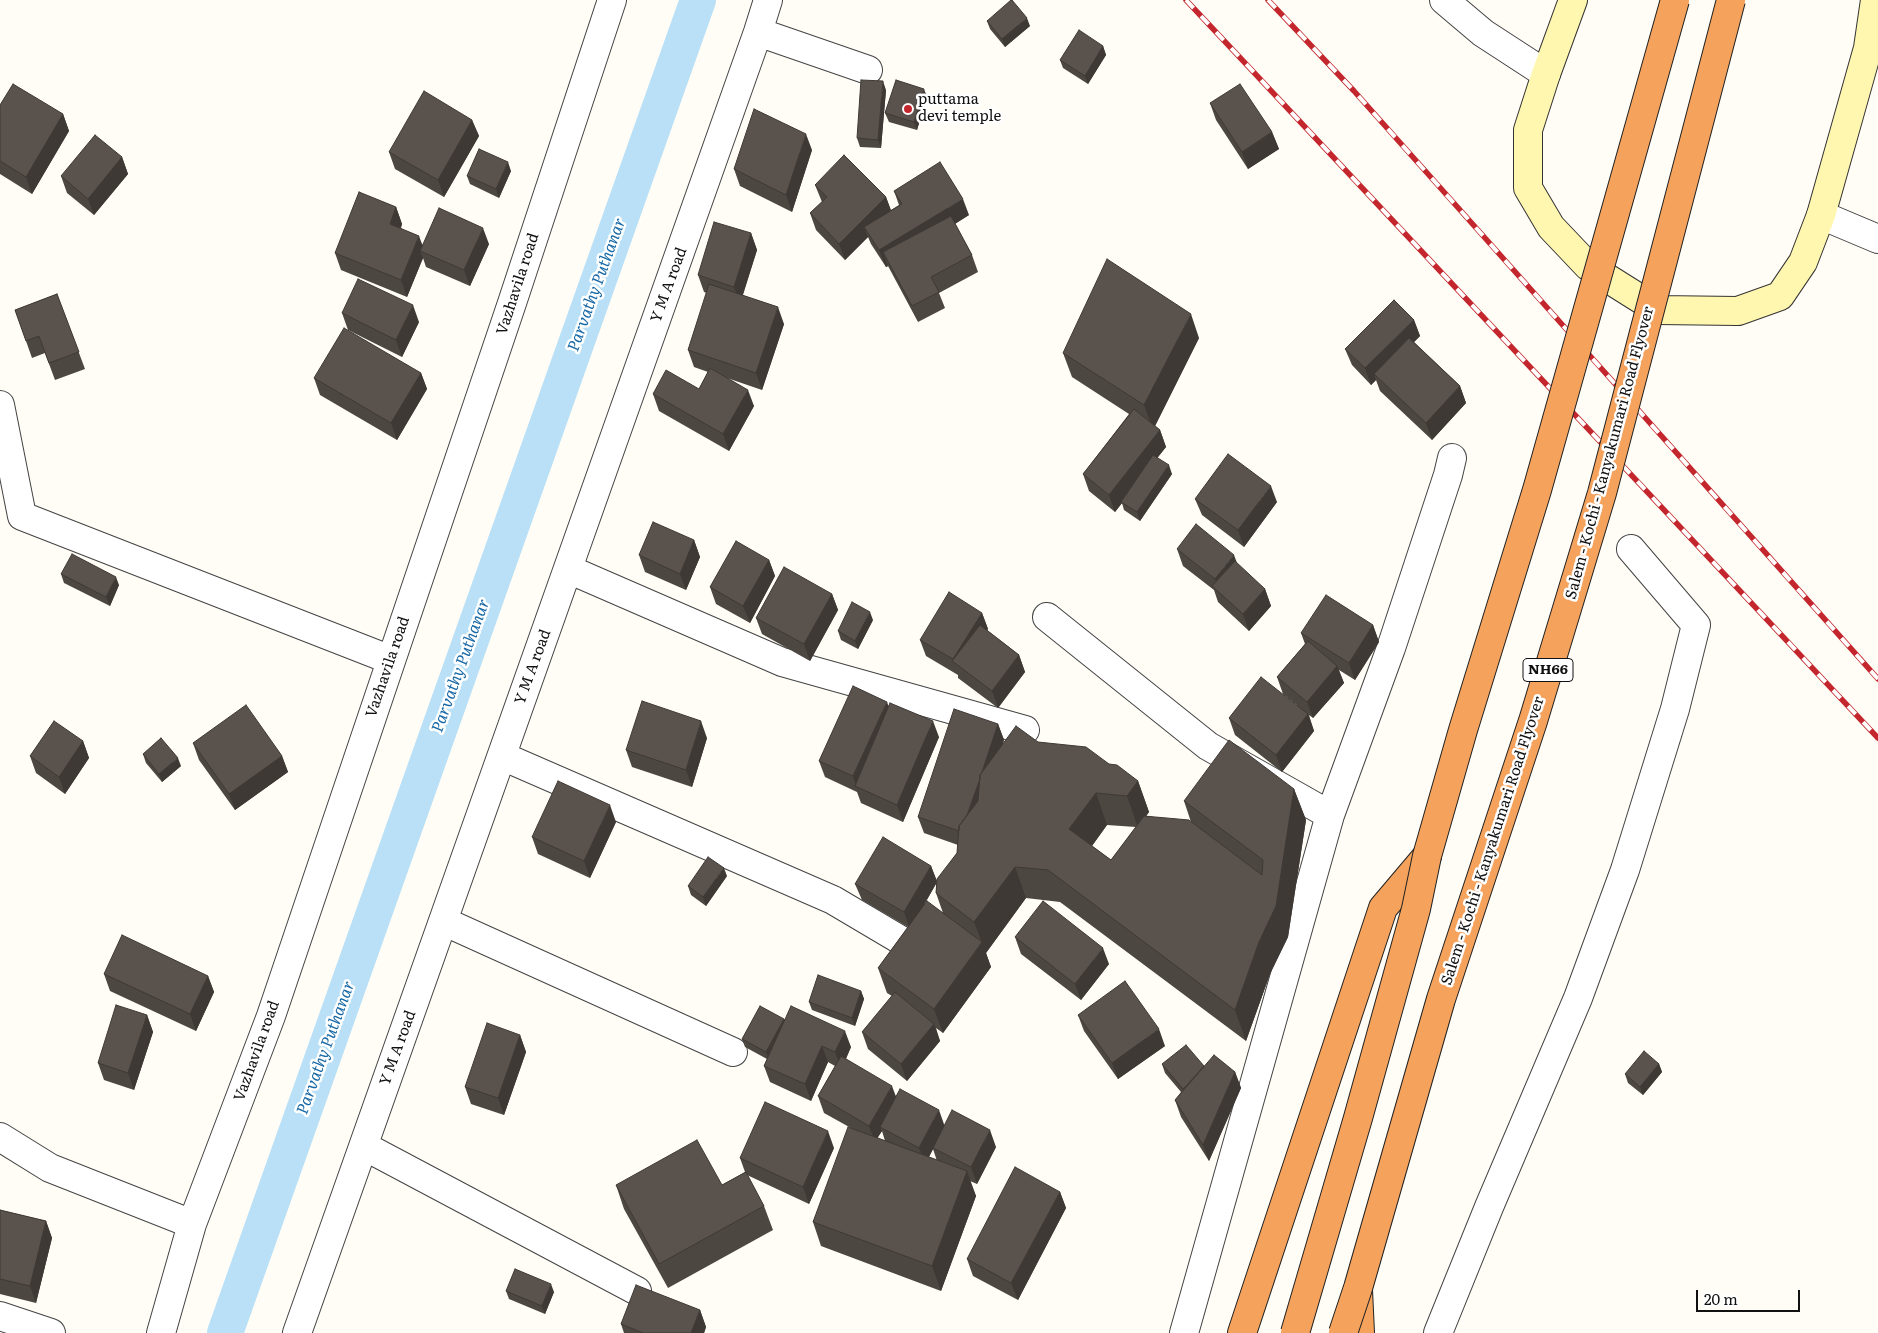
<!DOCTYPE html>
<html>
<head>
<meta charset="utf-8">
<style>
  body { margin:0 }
  #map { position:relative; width:1878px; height:1333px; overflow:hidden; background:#fffdf5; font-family:Literata,serif }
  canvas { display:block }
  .scale { position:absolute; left:1696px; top:1290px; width:104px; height:22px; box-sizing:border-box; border:2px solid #111; border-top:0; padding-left:6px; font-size:15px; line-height:18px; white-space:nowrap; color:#111; -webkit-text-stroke:4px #fff; paint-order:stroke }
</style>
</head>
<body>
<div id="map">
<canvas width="1878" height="1333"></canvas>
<div class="scale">20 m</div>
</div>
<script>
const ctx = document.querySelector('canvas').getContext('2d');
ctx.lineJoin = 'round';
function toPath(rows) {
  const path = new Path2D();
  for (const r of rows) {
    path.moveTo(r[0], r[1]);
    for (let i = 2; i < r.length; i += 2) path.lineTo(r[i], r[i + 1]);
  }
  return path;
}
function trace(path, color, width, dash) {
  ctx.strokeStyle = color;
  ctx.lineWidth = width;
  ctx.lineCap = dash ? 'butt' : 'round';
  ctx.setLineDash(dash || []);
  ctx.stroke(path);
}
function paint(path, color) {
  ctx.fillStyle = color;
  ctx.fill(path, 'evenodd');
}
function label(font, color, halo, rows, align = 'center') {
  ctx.font = font + ' Literata,serif';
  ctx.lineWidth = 5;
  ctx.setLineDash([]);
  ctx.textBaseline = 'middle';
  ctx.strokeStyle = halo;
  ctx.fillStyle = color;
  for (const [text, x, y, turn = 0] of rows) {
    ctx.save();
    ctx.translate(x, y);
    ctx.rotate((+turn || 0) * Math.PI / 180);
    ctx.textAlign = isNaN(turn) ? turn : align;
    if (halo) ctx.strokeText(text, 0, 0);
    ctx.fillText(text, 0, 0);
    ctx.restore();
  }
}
trace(toPath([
  [225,1333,698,0]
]), '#b9e0f7', 36);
const street = toPath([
  [1444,0,1483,33,1546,74],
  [758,32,868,70],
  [1821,215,1878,239],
  [0,405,22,516,391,660],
  [568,569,782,662,1025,730],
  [1047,617,1208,746,1330,815],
  [502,756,833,900,904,942],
  [443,921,733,1052],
  [0,1137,50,1168,192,1224],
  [364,1146,637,1291],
  [0,1316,51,1333],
  [161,1333,192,1224,271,1016,512,303,612,0],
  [297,1333,758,32,768,0],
  [1184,1333,1330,815,1391,648,1448,475,1452,458],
  [1438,1333,1489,1207,1578,998,1625,870,1675,709,1696,625,1631,549]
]);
const secondary = toPath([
  [1573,0,1546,74,1528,130,1528,188,1551,227,1588,266,1658,310,1738,311,1780,296,1803,262,1821,215,1868,48,1875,0]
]);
const highway = toPath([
  [1358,1290,1360,1333],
  [1242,1333,1383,908,1427,856]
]);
trace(street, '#444', 30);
trace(secondary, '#333', 30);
trace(highway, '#222', 30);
trace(street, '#fff', 28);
trace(secondary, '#fff6b0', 28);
trace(highway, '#f5a25d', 28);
const rail = toPath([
  [1186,0,1878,738],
  [1268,0,1354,91,1878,679]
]);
trace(rail, '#c4262e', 5.5);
trace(rail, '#fff', 4, [11]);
const highwayBridge = toPath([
  [1295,1333,1358,1118,1416,909,1427,856,1463,730,1537,490,1675,0],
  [1343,1333,1358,1288,1441,999,1533,721,1602,493,1731,0]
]);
trace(highwayBridge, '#222', 30, []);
trace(highwayBridge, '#f5a25d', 28);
paint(toPath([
  [987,21,1030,26,1005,47,990,29],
  [1103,46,1106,55,1088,84,1063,68,1060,60],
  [886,90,881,148,860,147,857,138],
  [927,97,917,130,889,122,885,113],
  [1210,103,1272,132,1279,149,1248,169,1216,120],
  [0,105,63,114,69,131,32,194,0,174],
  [472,120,479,136,444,197,395,169,389,152],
  [812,150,792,212,740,186,734,169],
  [122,157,128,174,94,215,67,193,61,176],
  [511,171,499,198,470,184,467,176],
  [815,185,886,197,891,210,899,205,894,191,969,215,955,224,972,255,978,272,939,293,945,308,918,322,888,266,886,267,871,244,868,237,845,260,816,230,810,213,822,202],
  [396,207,402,224,401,228,423,245,489,244,470,286,426,267,423,258,407,297,341,270,335,253],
  [751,233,757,250,743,295,784,324,762,390,727,378,754,406,729,451,659,411,653,394,699,389,708,372,694,367,688,350,707,293,704,292,698,275],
  [57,294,85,369,55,380,45,353,32,358,15,310],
  [342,313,419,322,402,357,348,330],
  [1414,320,1420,336,1414,342,1460,386,1466,403,1432,440,1380,391,1376,380,1371,385,1352,365,1345,349],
  [1199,338,1155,426,1160,430,1166,447,1157,458,1172,474,1140,521,1124,510,1122,503,1115,512,1089,491,1083,474,1129,414,1072,377,1063,353],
  [421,373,427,389,397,440,320,395,314,378],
  [1195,499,1277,502,1244,547,1202,515],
  [694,540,700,557,686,590,645,572,639,555],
  [1177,549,1265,589,1271,606,1249,631,1218,602,1214,590,1183,566],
  [769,560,775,576,750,623,716,604,710,587],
  [61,574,119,585,110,606,64,583],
  [832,594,838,610,810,661,762,634,756,618],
  [982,613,988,629,987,630,1019,655,1025,672,998,708,958,678,958,675,926,656,920,640],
  [873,620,858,649,841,640,838,631],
  [1373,625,1379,642,1355,680,1339,670,1344,683,1313,718,1309,715,1314,731,1282,772,1235,735,1229,718,1297,705,1283,694,1277,677,1305,644,1301,633],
  [889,707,939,737,903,822,861,803,857,792,825,777,819,761],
  [998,724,1004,740,1003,743,1038,742,1109,764,1138,781,1149,812,1146,816,1191,822,1184,801,1294,789,1306,820,1288,937,1270,974,1246,1041,1060,902,1026,898,986,953,991,967,943,1033,936,1028,940,1041,907,1081,868,1049,862,1032,892,996,887,993,878,968,908,927,862,900,855,884,931,866,937,881,957,853,958,845,924,833,918,817],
  [1107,825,1136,827,1111,860,1092,846],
  [936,884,936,893,943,913,924,905],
  [707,738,692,787,632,767,626,750],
  [83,741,89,758,65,794,36,773,30,756],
  [193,743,282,756,288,772,235,810,199,760],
  [143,754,181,766,162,782,146,763],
  [616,822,590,878,538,854,532,837],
  [727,876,706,906,691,895,688,886],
  [1015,937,1109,964,1081,1000,1021,954],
  [104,974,208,976,214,992,196,1031,110,991],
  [861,991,864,999,855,1026,812,1010,809,1002],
  [147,1015,153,1032,134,1090,104,1080,98,1063],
  [1078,1015,1165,1046,1118,1079,1084,1031],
  [784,1019,851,1047,846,1059,896,1096,944,1126,996,1147,977,1184,970,1181,976,1196,941,1291,821,1246,813,1222,851,1128,824,1113,818,1096,835,1066,828,1062,811,1101,770,1082,764,1066,767,1059,745,1047,742,1039],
  [882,1131,885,1141,877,1138],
  [933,1149,937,1161,929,1157],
  [520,1035,526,1052,504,1115,471,1104,465,1087],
  [1162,1064,1204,1066,1235,1072,1241,1088,1209,1161,1181,1117,1175,1100,1181,1092,1165,1073],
  [1659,1064,1662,1072,1643,1095,1628,1083,1625,1074],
  [834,1148,809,1204,747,1175,764,1206,773,1230,668,1288,624,1209,616,1185,722,1185,745,1172,740,1158],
  [1060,1192,1066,1208,1018,1300,973,1276,967,1259],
  [0,1210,46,1221,52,1238,36,1303,0,1294],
  [506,1291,554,1292,545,1314,509,1299],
  [700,1310,706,1327,704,1333,624,1333,621,1324]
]), '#4d4742');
paint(toPath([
  [1027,18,1030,26,1005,47,1002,39],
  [1103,46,1106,55,1088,84,1085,76],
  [883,81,886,90,881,148,878,140],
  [924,89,927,97,917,130,914,122],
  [63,114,69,131,32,194,26,177],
  [472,120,479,136,444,197,438,180],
  [1272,132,1279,149,1248,169,1242,152],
  [806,134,812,150,792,212,786,195],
  [122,157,128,174,94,215,88,199],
  [508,162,511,171,499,198,496,189],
  [886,197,892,214,864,227,868,237,845,260,839,244],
  [963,199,969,215,890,264,883,252,888,266,886,267,879,250],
  [396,207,402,224,396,241,390,224],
  [483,228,489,244,470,286,464,270],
  [751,233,757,250,740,303,734,287],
  [419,236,425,252,420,251,423,258,407,297,401,280],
  [413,305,419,322,402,357,396,340],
  [778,307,784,324,762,390,756,373],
  [1191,314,1199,338,1153,430,1144,405],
  [1414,320,1420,336,1378,378,1374,374,1376,380,1371,385,1365,368],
  [421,373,427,389,397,440,391,423],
  [1460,386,1466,403,1432,440,1426,423],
  [748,390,754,406,729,451,723,434],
  [1160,430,1166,447,1122,503,1121,502,1122,503,1115,512,1109,495],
  [1169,465,1172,474,1140,521,1137,512],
  [1271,486,1277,502,1244,547,1238,530],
  [694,540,700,557,686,590,680,574],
  [1234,555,1240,571,1220,593,1215,579],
  [769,560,775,576,750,623,743,606],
  [116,577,119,585,110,606,106,597],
  [1265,589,1271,606,1249,631,1243,614],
  [832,594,838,610,810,661,804,644],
  [870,612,873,620,858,649,855,641],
  [982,613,988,629,963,669,954,662,953,659],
  [1373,625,1379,642,1355,680,1349,663],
  [1019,655,1025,672,998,708,992,691],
  [1337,666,1344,683,1313,718,1307,702],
  [887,702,893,718,857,788,853,776],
  [1308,714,1314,731,1282,772,1276,755],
  [701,721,707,738,692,787,686,770],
  [933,721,939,737,903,822,897,805],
  [998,724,1004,740,968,848,962,832],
  [83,741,89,758,65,794,59,777],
  [282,756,288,772,235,810,229,794],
  [178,758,181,766,162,782,159,774],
  [1138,781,1149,812,1138,828,1127,796],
  [1294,789,1306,820,1288,937,1270,974,1246,1041,1235,1010,1259,942],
  [1096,793,1107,825,1081,861,1069,829],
  [610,805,616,822,590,878,584,861],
  [931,866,937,882,910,929,904,912],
  [1015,867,1026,898,986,953,991,967,943,1033,934,1009,982,943,974,922],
  [724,868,727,876,706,906,703,897],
  [1103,948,1109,964,1081,1000,1075,984],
  [208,976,214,992,196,1031,190,1014],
  [861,991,864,999,855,1026,852,1018],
  [147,1015,153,1032,134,1090,128,1073],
  [784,1019,769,1061,766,1052],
  [934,1024,940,1041,907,1081,901,1064],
  [1159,1029,1165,1046,1118,1079,1112,1063],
  [845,1031,851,1047,841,1069,835,1052],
  [520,1035,526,1052,504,1115,498,1098],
  [822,1046,828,1062,811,1101,805,1084],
  [1659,1064,1662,1072,1643,1095,1640,1087],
  [1235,1072,1241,1088,1209,1161,1203,1145],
  [892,1086,898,1102,880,1127,882,1131,875,1142,869,1126],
  [939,1110,945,1127,925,1164,919,1148],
  [990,1130,996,1147,977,1184,971,1167],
  [828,1131,834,1148,809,1204,803,1187],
  [967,1171,976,1196,941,1291,932,1266],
  [1060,1192,1066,1208,1018,1300,1011,1283],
  [46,1221,52,1238,36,1303,30,1286],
  [551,1284,554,1292,545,1314,542,1306],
  [700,1310,706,1327,704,1333,691,1333]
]), '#3f3936');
const building = toPath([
  [1011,0,1012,0,1027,18,1002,39,987,21,1011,0],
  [1079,30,1103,46,1085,76,1060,60,1079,30],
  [861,80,883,81,878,140,857,138,861,80],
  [896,80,924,89,914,122,885,113,896,80],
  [13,84,63,114,26,177,0,161,0,105,13,84],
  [1240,84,1272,132,1242,152,1210,103,1240,84],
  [424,91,472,120,438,180,389,152,424,91],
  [754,109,806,134,786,195,734,169,754,109],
  [95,135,122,157,88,199,61,176,95,135],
  [479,149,508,162,496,189,467,176,479,149],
  [844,155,886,197,839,244,810,213,827,197,815,185,844,155],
  [940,162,963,199,879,250,864,227,902,204,894,191,940,162],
  [359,192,396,207,390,224,419,236,401,280,335,253,359,192],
  [439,208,483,228,464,270,420,251,439,208],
  [951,216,972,255,931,277,939,292,912,306,883,252,951,216],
  [714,222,751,233,734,287,698,275,714,222],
  [1107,259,1191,314,1144,405,1063,353,1107,259],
  [358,279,413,305,396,340,342,313,358,279],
  [709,284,778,307,756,373,688,350,709,284],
  [57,294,79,352,49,363,39,336,26,341,15,310,57,294],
  [1394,300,1414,320,1365,368,1345,349,1394,300],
  [344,328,421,373,391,423,314,378,344,328],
  [1409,338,1460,386,1426,423,1374,374,1409,338],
  [710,368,748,390,723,434,653,394,666,370,699,389,710,368],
  [1134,409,1160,430,1109,495,1083,474,1134,409],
  [1228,454,1271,486,1238,530,1195,499,1228,454],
  [1153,455,1169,465,1137,512,1121,502,1153,455],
  [653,522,694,540,680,574,639,555,653,522],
  [1196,524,1234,555,1215,579,1177,549,1196,524],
  [736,541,769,560,743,606,710,587,736,541],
  [72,554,116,577,106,597,61,574,72,554],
  [1235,561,1265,589,1243,614,1212,586,1235,561],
  [784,567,832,594,804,644,756,618,784,567],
  [949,592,982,613,953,659,920,640,949,592],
  [1326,595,1373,625,1349,663,1301,633,1326,595],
  [852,602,870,612,855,641,838,631,852,602],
  [980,625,1019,655,992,691,952,661,980,625],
  [1308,641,1337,666,1307,702,1277,677,1308,641],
  [1261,677,1308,714,1276,755,1229,718,1261,677],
  [853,686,887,702,853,776,819,761,853,686],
  [642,701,701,721,686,770,626,750,642,701],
  [890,703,933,721,897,805,855,786,890,703],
  [246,705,282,756,229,794,193,743,246,705],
  [954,709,998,724,982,772,980,775,980,779,967,815,959,826,959,831,918,817,954,709],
  [54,721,83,741,59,777,30,756,54,721],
  [1016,726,1038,742,1086,747,1109,764,1117,765,1138,781,1127,796,1096,793,1069,829,1111,860,1144,816,1189,820,1262,875,1263,860,1184,801,1229,740,1294,789,1276,906,1259,942,1235,1010,1048,870,1015,867,974,922,936,893,937,879,957,853,959,826,978,801,980,775,1016,726],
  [161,738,178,758,159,774,143,754,161,738],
  [558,781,610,805,584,861,532,837,558,781],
  [883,837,931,866,904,912,855,884,883,837],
  [708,857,724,868,703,897,688,886,708,857],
  [927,901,982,942,934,1009,878,968,927,901],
  [1043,901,1103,948,1075,984,1015,937,1043,901],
  [122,935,208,976,190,1014,104,974,122,935],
  [818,975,861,991,852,1018,809,1002,818,975],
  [1125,981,1159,1029,1112,1063,1078,1015,1125,981],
  [895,992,934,1024,901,1064,862,1032,895,992],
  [116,1005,147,1015,128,1073,98,1063,116,1005],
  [760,1006,784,1019,766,1052,742,1039,760,1006],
  [791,1006,845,1031,835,1052,822,1046,805,1084,764,1066,791,1006],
  [487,1023,520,1035,498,1098,465,1087,487,1023],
  [1186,1045,1204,1066,1188,1084,1183,1089,1162,1064,1186,1045],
  [1644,1051,1659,1064,1640,1087,1625,1074,1644,1051],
  [1214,1055,1235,1072,1203,1145,1175,1100,1214,1055],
  [841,1056,892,1086,869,1126,818,1096,841,1056],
  [900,1089,939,1110,919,1148,880,1127,900,1089],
  [765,1102,828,1131,803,1187,740,1158,765,1102],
  [952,1110,990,1130,971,1167,933,1148,952,1110],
  [848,1127,967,1171,932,1266,813,1222,848,1127],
  [697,1140,722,1185,746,1172,764,1206,659,1264,616,1185,697,1140],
  [1015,1167,1060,1192,1011,1283,967,1259,1015,1167],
  [0,1210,46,1221,30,1286,0,1279,0,1210],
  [515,1269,551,1284,542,1306,506,1291,515,1269],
  [636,1285,700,1310,691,1333,643,1333,621,1324,636,1285]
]);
paint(building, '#5a524d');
trace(building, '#3f3936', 1);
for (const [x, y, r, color] of [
  [908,109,5,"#c4262e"]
]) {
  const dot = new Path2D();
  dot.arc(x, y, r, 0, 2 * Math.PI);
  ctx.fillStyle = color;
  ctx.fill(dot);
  trace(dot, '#fff', 2);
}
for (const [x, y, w] of [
  [1548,670,50]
]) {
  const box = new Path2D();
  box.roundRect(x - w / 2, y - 11.5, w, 23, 4);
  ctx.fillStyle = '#fff';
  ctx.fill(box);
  trace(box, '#111', 1);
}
label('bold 14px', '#111', null, [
  ["NH66",1548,670]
]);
label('15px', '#111', '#fff', [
  ["puttama",918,100],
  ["devi temple",918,117]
], 'left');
label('15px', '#111', '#fff', [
  ["Vazhavila road",518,284,-72],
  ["Y M A road",669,285,-70],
  ["Salem - Kochi - Kanyakumari Road Flyover",1610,453,-75],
  ["Vazhavila road",388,667,-71],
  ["Y M A road",533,667,-70],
  ["Salem - Kochi - Kanyakumari Road Flyover",1493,841,-72],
  ["Y M A road",398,1048,-70],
  ["Vazhavila road",257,1051,-70]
]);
label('italic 16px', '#1768a6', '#fff', [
  ["Parvathy Puthanar",597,285,-70],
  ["Parvathy Puthanar",461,666,-70],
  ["Parvathy Puthanar",326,1048,-70]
]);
</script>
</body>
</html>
